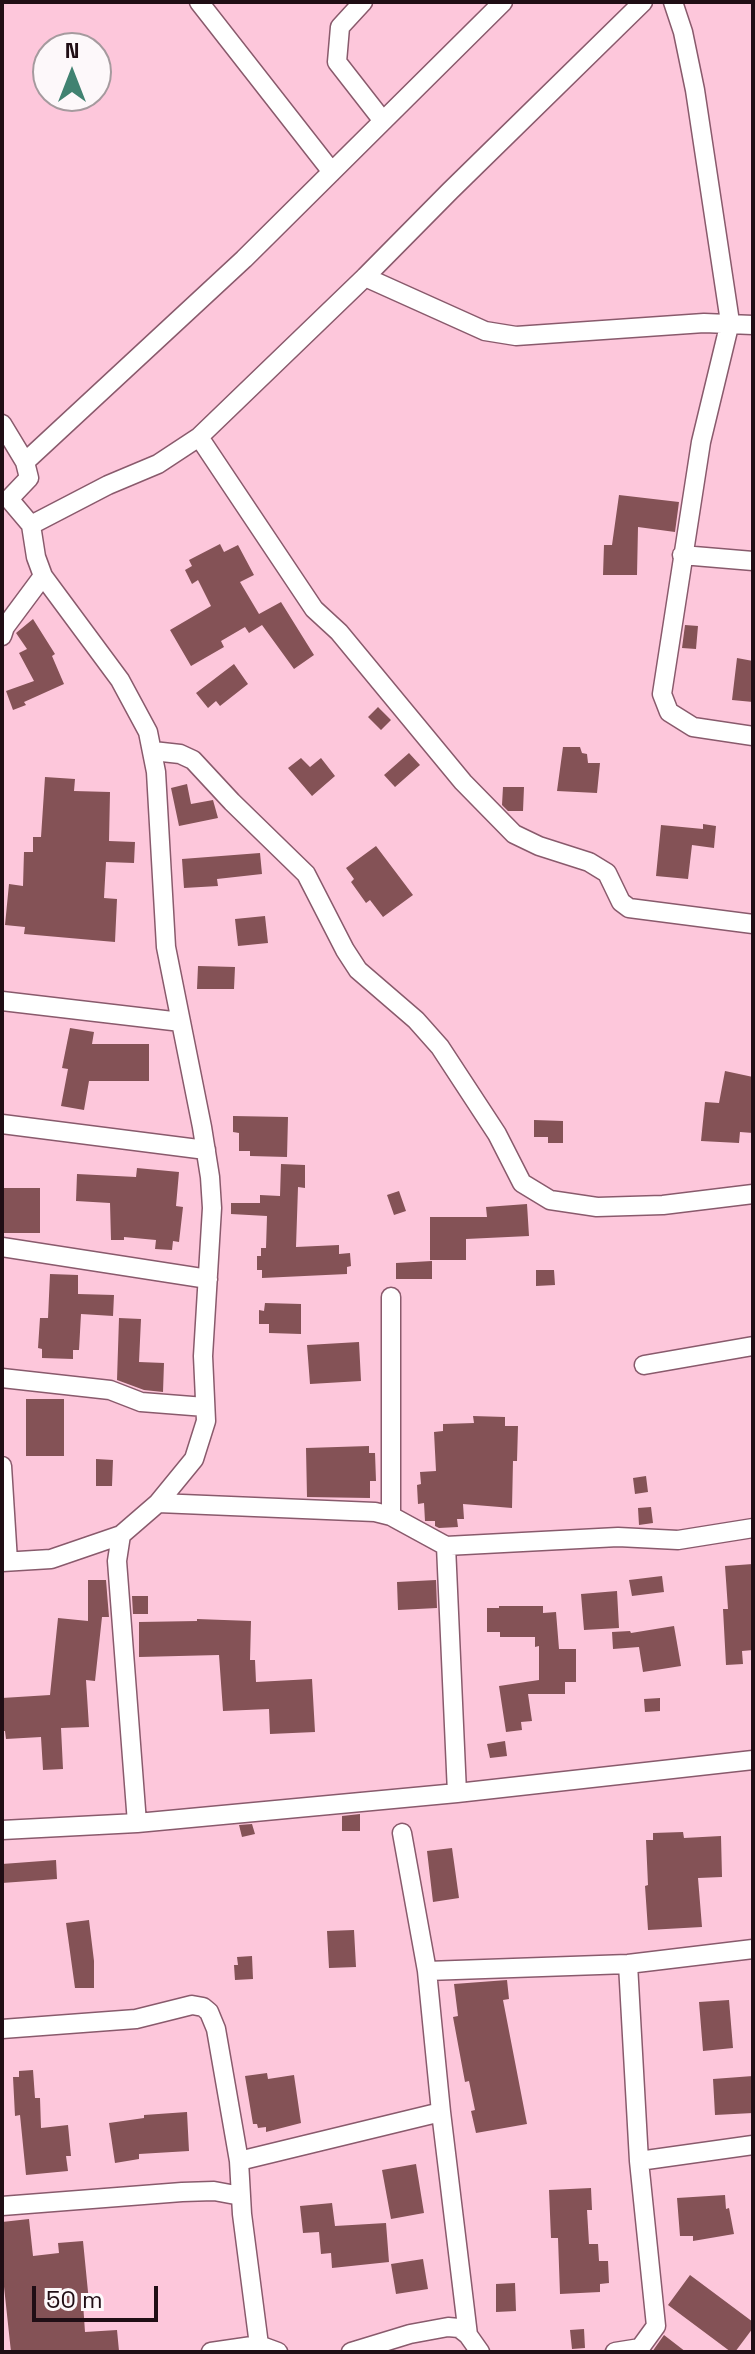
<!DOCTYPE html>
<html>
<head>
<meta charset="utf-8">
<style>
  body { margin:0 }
  #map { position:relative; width:755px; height:2354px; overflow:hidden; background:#fdc7db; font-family:"Space Grotesk",sans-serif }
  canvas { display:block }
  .frame { position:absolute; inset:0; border:4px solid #200e15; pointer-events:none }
  .north { position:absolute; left:32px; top:32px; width:80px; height:80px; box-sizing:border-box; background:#fdf8fa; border:2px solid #a59a9e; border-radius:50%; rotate:0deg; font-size:22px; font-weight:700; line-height:32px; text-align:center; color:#200e15 }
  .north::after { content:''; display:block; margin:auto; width:28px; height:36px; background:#418271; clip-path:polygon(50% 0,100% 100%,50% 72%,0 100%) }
  .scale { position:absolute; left:32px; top:2286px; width:126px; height:36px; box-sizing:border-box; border:4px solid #200e15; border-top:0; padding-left:10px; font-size:24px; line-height:28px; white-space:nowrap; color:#200e15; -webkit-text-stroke:6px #fdf8fa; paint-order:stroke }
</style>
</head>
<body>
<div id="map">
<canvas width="755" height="2354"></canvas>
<div class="frame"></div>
<div class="north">N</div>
<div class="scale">50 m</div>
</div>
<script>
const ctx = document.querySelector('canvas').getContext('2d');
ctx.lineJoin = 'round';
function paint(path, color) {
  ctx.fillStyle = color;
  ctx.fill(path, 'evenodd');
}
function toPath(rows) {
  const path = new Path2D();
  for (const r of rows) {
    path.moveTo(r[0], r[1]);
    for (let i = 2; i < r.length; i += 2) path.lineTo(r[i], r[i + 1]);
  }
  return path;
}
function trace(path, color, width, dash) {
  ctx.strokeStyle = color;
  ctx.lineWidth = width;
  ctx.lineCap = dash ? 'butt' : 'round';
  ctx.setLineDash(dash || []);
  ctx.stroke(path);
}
paint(toPath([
  [619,495,679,502,675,532,638,527,637,575,603,575,604,545,612,545],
  [220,544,224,552,238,545,254,575,240,582,259,614,281,602,314,655,294,669,262,625,249,633,245,627,221,641,224,647,191,666,170,630,211,606,198,580,192,584,185,570,192,566,189,560],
  [33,619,55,654,52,656,64,684,24,702,26,705,13,710,6,691,34,681,19,653,27,649,16,633],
  [685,625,698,626,696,649,682,648],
  [737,658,753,661,753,702,732,700],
  [234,664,248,684,220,706,216,701,208,708,196,693],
  [378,707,391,720,381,730,368,717],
  [563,747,580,747,582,753,587,754,588,763,600,763,597,793,557,791],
  [409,753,420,765,395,787,384,775],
  [301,758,310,767,321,758,335,776,312,796,288,768],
  [45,777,75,779,74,791,110,792,109,841,135,842,134,863,106,862,104,898,117,899,115,942,24,934,25,927,5,925,9,884,23,886,24,852,33,852,33,837,41,837],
  [187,784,191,804,213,800,218,818,179,826,171,788],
  [503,787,524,787,523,811,508,811,502,805],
  [703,824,716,826,714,848,692,845,688,879,656,876,661,825,703,829],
  [376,846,413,895,383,917,370,900,366,903,351,882,354,879,346,868],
  [260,853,262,874,217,879,218,886,184,888,182,859],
  [265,916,268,943,238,946,235,919],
  [198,966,235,967,234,989,197,989],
  [70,1028,94,1032,92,1044,149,1044,149,1081,89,1081,84,1110,61,1106,68,1069,62,1068],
  [725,1071,753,1077,753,1133,740,1132,739,1143,701,1141,705,1102,719,1103],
  [233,1116,288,1117,287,1157,250,1156,250,1151,239,1151,239,1133,233,1132],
  [534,1120,563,1121,563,1143,548,1143,548,1137,534,1137],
  [281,1164,305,1165,305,1188,298,1187,296,1247,339,1245,339,1254,350,1253,351,1266,347,1267,347,1274,262,1278,262,1270,257,1270,257,1256,261,1256,261,1248,266,1248,267,1216,231,1214,231,1203,260,1203,260,1195,280,1196],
  [137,1168,179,1172,176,1206,183,1207,179,1242,173,1241,172,1250,155,1249,156,1240,124,1237,124,1240,111,1240,110,1203,76,1201,77,1174,136,1177],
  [2,1188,40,1188,40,1233,2,1233],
  [399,1191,406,1211,394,1215,387,1195],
  [527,1204,529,1236,466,1239,466,1260,430,1260,430,1217,487,1217,486,1207],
  [432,1261,432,1279,396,1279,396,1263],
  [536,1270,554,1270,555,1285,536,1286],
  [50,1274,78,1275,78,1294,114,1295,113,1316,81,1314,79,1350,73,1350,73,1359,42,1358,42,1349,38,1348,40,1318,48,1318],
  [265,1303,301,1304,301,1334,269,1333,269,1324,259,1324,259,1310,264,1311],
  [119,1318,141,1319,139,1362,164,1363,163,1392,144,1390,117,1380],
  [359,1342,361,1381,310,1384,307,1345],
  [26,1399,64,1399,64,1456,26,1456],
  [473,1416,505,1417,505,1426,518,1426,517,1461,513,1461,512,1508,463,1504,464,1519,457,1519,458,1527,439,1528,435,1526,435,1521,425,1521,424,1503,418,1504,417,1485,421,1484,420,1472,436,1471,434,1432,443,1431,443,1424,474,1423],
  [369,1446,369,1453,375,1453,376,1481,370,1481,370,1498,307,1497,306,1448],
  [96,1459,113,1460,112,1486,96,1486],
  [646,1476,648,1492,635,1494,633,1478],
  [651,1507,653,1523,639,1525,638,1508],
  [753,1564,753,1650,742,1651,743,1664,726,1665,723,1609,728,1609,725,1566],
  [662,1576,664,1592,632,1596,629,1580],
  [88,1580,106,1580,109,1617,102,1617,95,1681,86,1680,89,1727,61,1728,63,1769,43,1770,41,1737,6,1739,5,1731,2,1731,2,1698,50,1695,58,1618,88,1621],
  [436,1580,437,1608,398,1610,397,1582],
  [617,1591,619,1628,584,1630,581,1594],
  [132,1596,148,1596,148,1614,133,1614],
  [499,1606,543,1606,543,1613,556,1612,559,1649,576,1649,576,1682,565,1682,565,1694,528,1694,532,1721,521,1722,522,1730,506,1732,499,1686,539,1680,539,1646,535,1647,535,1637,500,1637,500,1632,487,1632,487,1608,499,1608],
  [197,1619,251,1621,250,1660,255,1660,256,1682,312,1679,315,1732,270,1734,269,1709,223,1711,219,1655,139,1657,139,1622,197,1621],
  [674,1626,681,1666,643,1672,639,1647,613,1649,612,1632,630,1631,631,1633],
  [660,1698,660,1711,645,1712,644,1699],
  [505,1741,507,1756,490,1758,487,1744],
  [360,1814,360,1831,342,1831,342,1816],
  [252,1824,255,1834,242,1837,239,1825],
  [683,1832,684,1838,721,1836,722,1877,698,1878,702,1927,648,1930,645,1886,648,1885,646,1840,653,1840,653,1833],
  [452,1848,459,1898,433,1902,427,1851],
  [56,1860,57,1879,2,1883,2,1864],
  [89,1920,94,1961,94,1988,75,1988,66,1923],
  [354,1930,356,1967,329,1968,327,1931],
  [252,1956,253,1979,235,1980,234,1965,238,1965,237,1957],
  [507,1980,509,1999,503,2000,527,2124,476,2133,471,2111,475,2110,469,2081,465,2082,453,2017,458,2016,454,1984],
  [729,2000,733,2048,703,2051,699,2002],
  [33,2070,35,2098,40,2098,41,2128,68,2125,71,2156,66,2156,68,2171,26,2175,20,2115,15,2116,13,2077,19,2077,19,2071],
  [267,2073,268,2079,294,2075,301,2123,266,2132,266,2127,258,2128,257,2124,253,2124,245,2076],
  [753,2076,753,2113,715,2115,713,2079],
  [187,2112,189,2151,139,2154,139,2159,115,2163,109,2123,144,2118,144,2115],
  [416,2164,424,2213,391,2219,382,2170],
  [591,2188,592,2210,587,2210,589,2244,598,2244,599,2261,608,2261,609,2283,600,2284,600,2292,560,2294,558,2238,551,2238,549,2190],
  [725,2195,726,2209,729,2208,734,2234,693,2241,693,2236,680,2236,677,2198],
  [332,2203,335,2226,386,2223,389,2262,332,2268,331,2253,321,2254,319,2232,303,2233,300,2206],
  [29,2219,33,2256,59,2253,58,2243,83,2241,89,2302,83,2303,85,2332,117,2330,119,2351,11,2352,2,2268,2,2222],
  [423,2259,428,2289,396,2294,391,2264],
  [690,2275,753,2322,753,2328,735,2352,731,2352,668,2305],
  [515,2283,516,2311,496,2312,496,2284],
  [584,2329,585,2348,572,2349,570,2330],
  [664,2335,686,2352,652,2352]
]), '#845256');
const minor = toPath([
  [199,2,332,172],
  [363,2,340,27,337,62,383,121],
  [673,2,683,32,695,90,730,322,701,442,662,694,669,712,693,727,753,736],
  [365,277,485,331,516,336,704,323,753,325],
  [2,424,25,462,29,478,9,499,31,525,36,557,43,576,120,680,148,732,156,772,166,947,202,1127,210,1177,212,1208,203,1356,206,1421,194,1459,158,1503,121,1535,117,1561,137,1823],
  [199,437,314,609,339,632,463,782,514,834,539,846,589,862,607,873,621,902,629,908,753,924],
  [25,462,244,259,503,2],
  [31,525,108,485,158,464,199,437,365,277,450,191,643,2],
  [682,555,753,561],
  [2,636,5,627,43,576],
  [153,751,180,754,193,760,232,802,306,874,345,950,358,970,416,1020,440,1047,497,1134,522,1183,550,1200,597,1207,663,1205,753,1194],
  [2,1001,181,1022],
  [2,1124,206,1150],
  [2,1247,208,1279],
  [391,1297,391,1516],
  [644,1365,753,1346],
  [2,1378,110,1390,141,1402,205,1407],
  [2,1466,8,1561],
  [158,1503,375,1512,391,1516,446,1546,618,1537,678,1540,753,1528],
  [446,1546,457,1793],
  [2,1562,51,1559,121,1535],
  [2,1830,137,1823,457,1793,753,1760],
  [402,1833,427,1971,441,2112,468,2335],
  [427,1971,628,1964,753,1949],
  [2,2029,136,2019,192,2005,203,2007,209,2012,216,2029,239,2161,242,2214,259,2345],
  [239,2161,441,2112],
  [639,2161,753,2145],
  [2,2206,182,2192,214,2191,241,2196],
  [211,2352,259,2345,278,2352],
  [351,2352,410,2334,448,2327,459,2328,468,2335,480,2352],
  [615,2352,640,2348,656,2326,639,2161,628,1964]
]);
trace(minor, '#895a6c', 21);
trace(minor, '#fff', 18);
</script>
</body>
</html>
